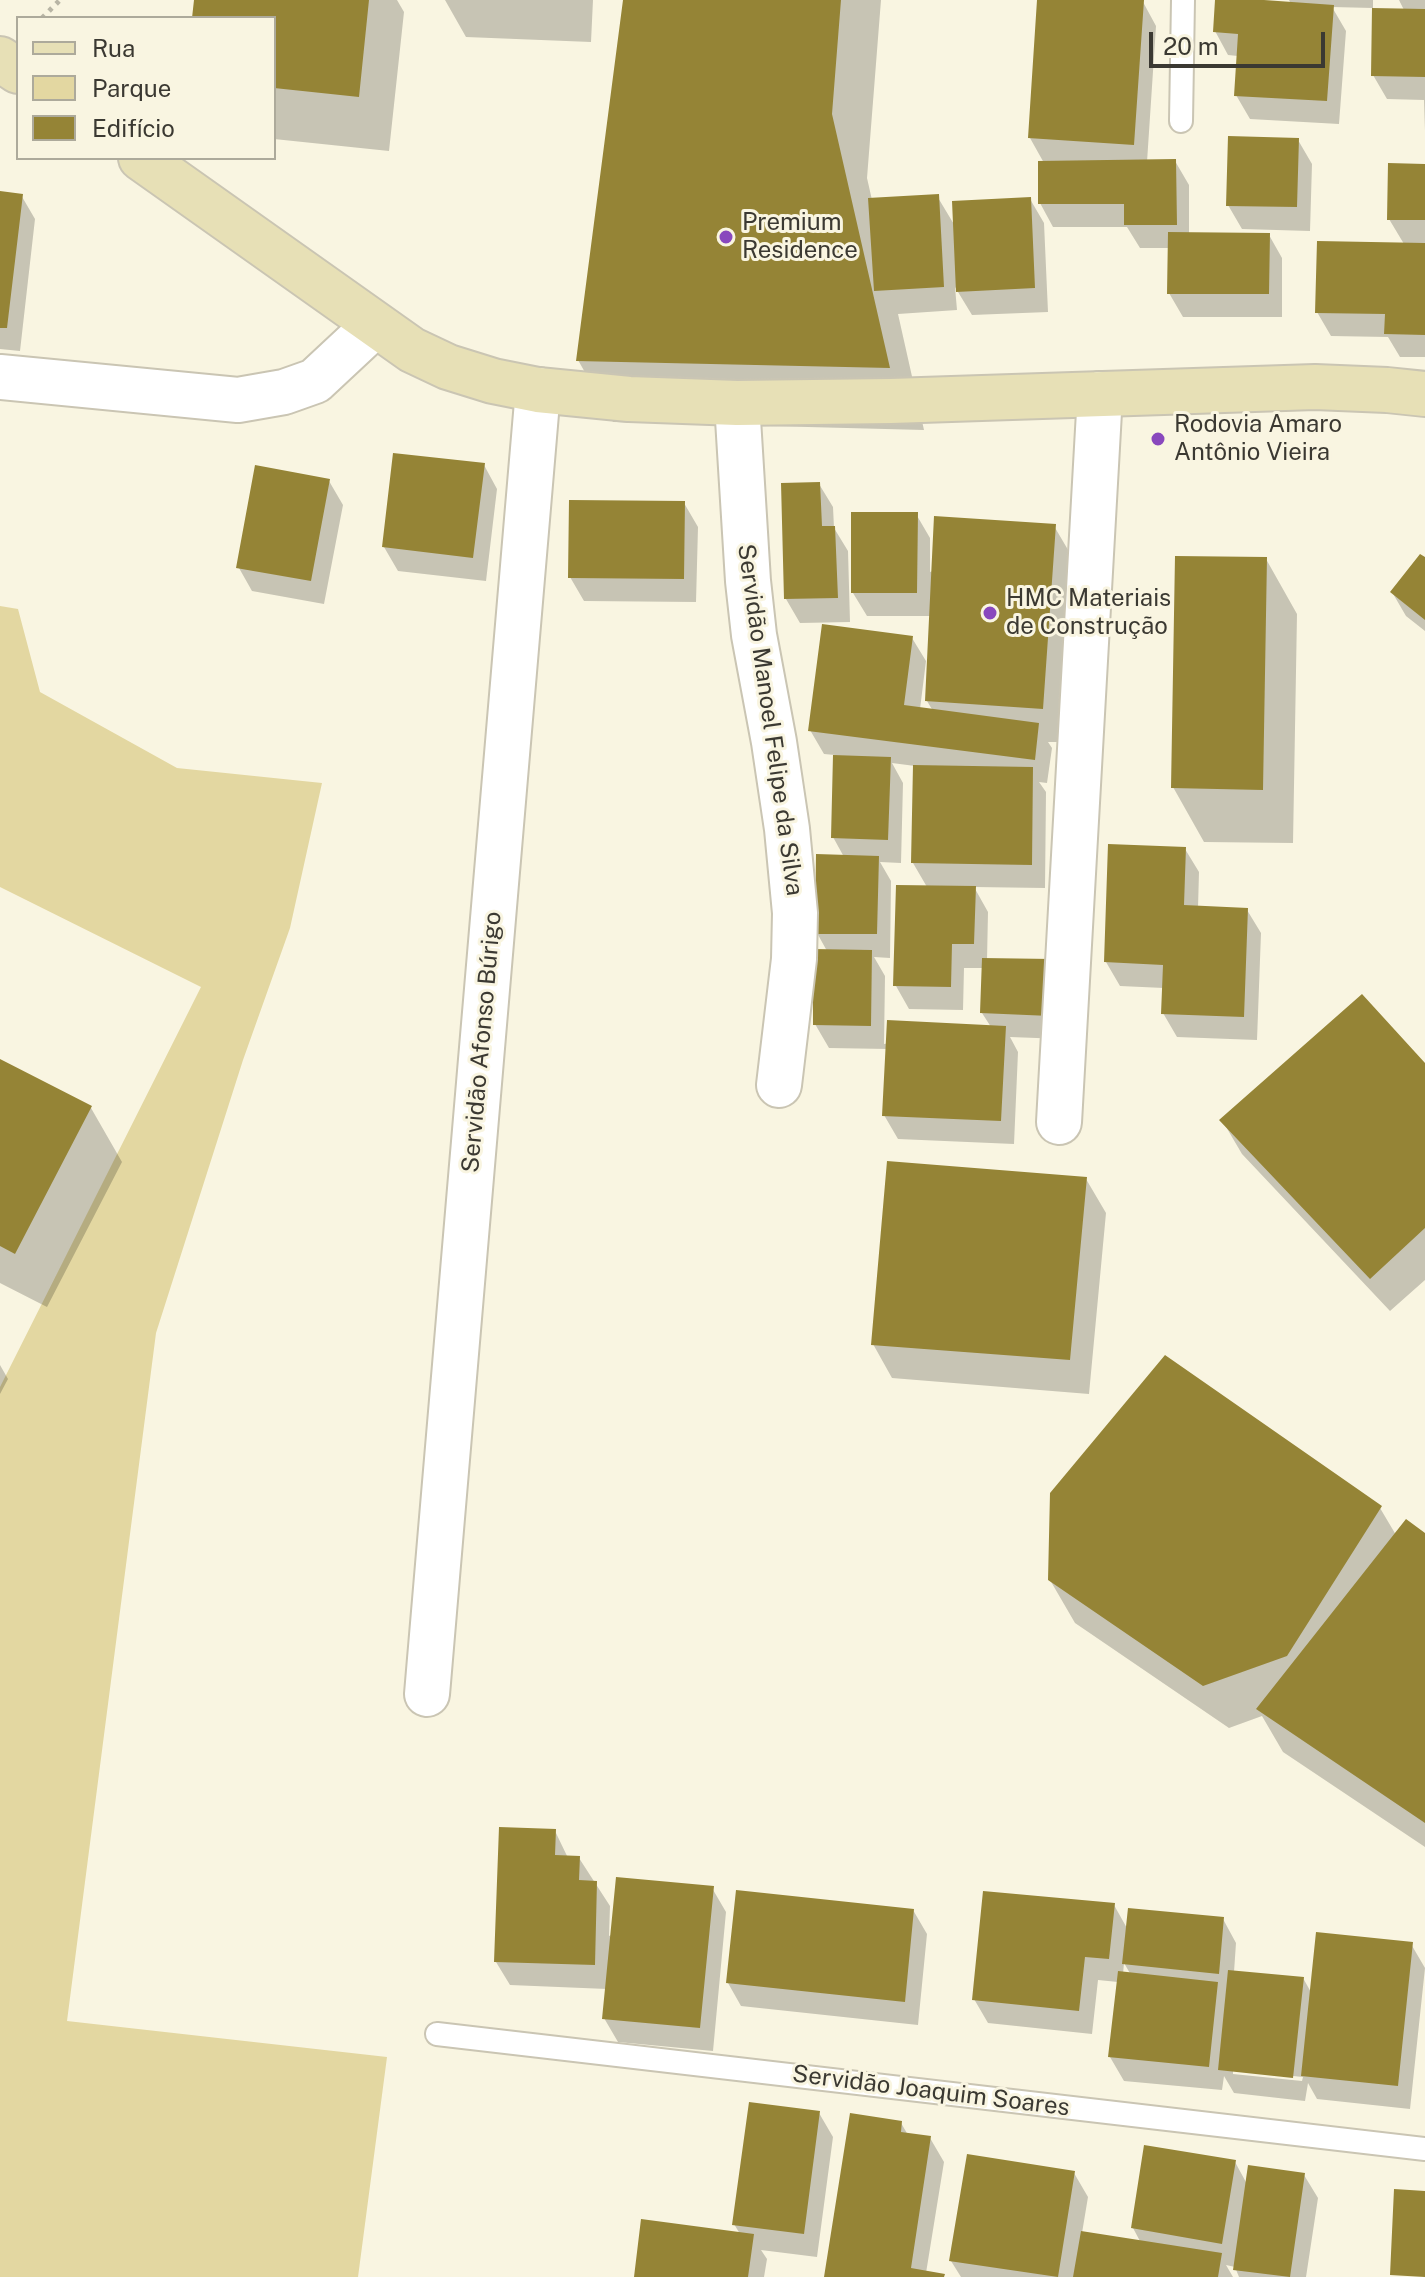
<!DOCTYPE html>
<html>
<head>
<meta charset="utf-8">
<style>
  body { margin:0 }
  #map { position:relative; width:1425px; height:2277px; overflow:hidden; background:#f9f5e1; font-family:"Public Sans",sans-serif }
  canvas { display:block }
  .legend { position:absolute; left:16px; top:16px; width:260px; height:144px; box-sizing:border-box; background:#f9f5e1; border:2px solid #adaa9b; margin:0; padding:10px 14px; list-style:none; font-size:24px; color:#3b3932 }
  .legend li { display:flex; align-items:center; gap:16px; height:40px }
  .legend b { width:40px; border:2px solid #adaa9b }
  .scale { position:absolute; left:1149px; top:32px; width:176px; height:36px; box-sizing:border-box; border:4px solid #3b3932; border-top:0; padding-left:10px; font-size:24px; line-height:28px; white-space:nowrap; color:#3b3932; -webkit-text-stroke:6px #f9f5e1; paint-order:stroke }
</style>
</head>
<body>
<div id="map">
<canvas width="1425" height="2277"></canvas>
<ul class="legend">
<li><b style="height:10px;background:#e7e0b6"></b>Rua</li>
<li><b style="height:22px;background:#e3d7a1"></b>Parque</li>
<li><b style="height:22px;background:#958436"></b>Edifício</li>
</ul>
<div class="scale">20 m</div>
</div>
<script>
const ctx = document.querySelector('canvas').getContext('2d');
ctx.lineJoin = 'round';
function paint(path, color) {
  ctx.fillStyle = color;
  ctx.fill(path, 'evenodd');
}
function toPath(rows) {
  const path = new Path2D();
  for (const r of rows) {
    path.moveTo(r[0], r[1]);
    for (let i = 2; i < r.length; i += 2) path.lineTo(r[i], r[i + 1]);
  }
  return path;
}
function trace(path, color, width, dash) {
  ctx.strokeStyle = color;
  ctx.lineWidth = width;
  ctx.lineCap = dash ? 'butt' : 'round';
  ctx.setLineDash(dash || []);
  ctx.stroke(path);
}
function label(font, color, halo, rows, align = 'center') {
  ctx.font = font + ' "Public Sans",sans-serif';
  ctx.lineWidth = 6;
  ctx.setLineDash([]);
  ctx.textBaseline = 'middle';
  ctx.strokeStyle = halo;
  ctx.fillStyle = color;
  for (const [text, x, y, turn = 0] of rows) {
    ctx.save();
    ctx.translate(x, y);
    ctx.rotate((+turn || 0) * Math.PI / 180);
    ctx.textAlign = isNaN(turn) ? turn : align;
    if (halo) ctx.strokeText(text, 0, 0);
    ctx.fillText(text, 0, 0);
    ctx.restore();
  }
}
paint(toPath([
  [0,606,18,609,40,692,177,768,322,783,290,928,243,1060,156,1333,67,2021,387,2057,358,2277,0,2277,0,1387,201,987,0,887]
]), '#e3d7a1');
paint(toPath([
  [196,0,397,0,404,12,389,151,274,139,274,18,194,18],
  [445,0,593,0,591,42,466,37],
  [625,0,881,0,867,178,872,200,937,196,955,226,1030,199,1044,223,1048,312,972,315,955,287,957,310,898,314,924,430,613,422,578,360],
  [1039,0,1143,2,1156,26,1147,162,1175,161,1189,185,1189,234,1269,235,1282,258,1282,317,1183,317,1169,293,1170,248,1140,248,1127,227,1053,227,1040,203,1044,163,1030,138],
  [1217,0,1291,4,1289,0,1373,0,1373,8,1332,7,1346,31,1339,124,1250,119,1236,95,1238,56,1228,55,1215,31],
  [1399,0,1425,0,1425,131,1424,100,1387,99,1373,75,1404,10],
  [1298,140,1312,164,1310,231,1242,229,1228,205],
  [1425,166,1425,357,1400,357,1388,337,1331,336,1317,312,1404,244,1389,219],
  [0,193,21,195,35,219,20,351,0,349],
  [484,465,497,489,486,581,398,571,384,547],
  [329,481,343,505,324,604,252,591,239,568],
  [819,484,833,507,834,528,848,551,850,622,800,623,786,599],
  [684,503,698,527,696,602,584,601,570,577],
  [916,514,930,538,930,572,1054,526,1074,560,1062,742,1048,742,1052,748,1047,783,1039,782,1046,792,1045,888,974,887,988,912,987,960,1051,961,1063,1039,1010,1037,1018,1052,1014,1144,898,1139,884,1115,888,1049,829,1048,815,1024,827,951,817,933,844,857,833,837,835,755,824,754,810,730,912,638,926,661,920,709,933,711,927,701,931,616,867,616,853,593],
  [892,763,915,766,913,863,927,887,896,986,909,1009,963,1010,964,968,983,968,982,1013,991,1027,884,1044,885,976,874,957,890,958,891,881,880,862,901,863,903,783],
  [1266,559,1297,614,1293,843,1204,842,1173,787],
  [1425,560,1425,631,1406,616,1392,592],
  [1185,849,1199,872,1198,908,1247,910,1261,933,1257,1040,1177,1037,1163,1013,1164,988,1120,986,1106,962],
  [0,1061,91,1108,122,1162,47,1307,0,1283],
  [1425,1066,1425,1280,1390,1311,1242,1154,1222,1120],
  [1086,1179,1106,1213,1089,1394,892,1378,873,1344],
  [0,1365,8,1379,0,1394],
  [1380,1508,1396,1535,1425,1536,1425,1847,1283,1752,1262,1716,1229,1728,1075,1623,1050,1580],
  [555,1831,568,1858,579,1858,610,1906,609,1936,712,1888,726,1912,713,2051,618,2042,604,2018,607,1989,510,1985,496,1962],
  [1114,1905,1128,1930,1223,1919,1236,1943,1234,1972,1303,1978,1312,1994,1411,1944,1425,1968,1410,2109,1317,2099,1308,2083,1305,2101,1234,2093,1224,2076,1222,2090,1124,2081,1110,2057,1118,1982,1098,1980,1092,2034,988,2023,974,1999],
  [1124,1963,1131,1975,1123,1974],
  [1233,2070,1303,2077,1302,2081,1233,2074],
  [913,1910,927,1934,918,2025,741,2006,728,1983],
  [819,2113,833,2137,817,2257,761,2250,767,2259,764,2277,636,2277,740,2234,734,2224],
  [901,2123,908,2135,930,2138,944,2162,926,2273,944,2277,826,2277],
  [1235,2162,1247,2184,1304,2175,1318,2198,1306,2277,1239,2277,1235,2267,1226,2265,1233,2277,961,2277,951,2261,1074,2173,1088,2197,1082,2233,1141,2243,1133,2228]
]), '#0003');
paint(toPath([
  [194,0,369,0,359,97,274,88,274,18,192,18],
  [623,0,841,0,832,114,890,368,576,361],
  [1037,0,1144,0,1134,145,1028,138],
  [1215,0,1264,0,1334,5,1327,101,1234,96,1238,34,1213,32],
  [1372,8,1425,9,1425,77,1371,76],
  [1228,136,1299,138,1297,207,1226,206],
  [1176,159,1177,225,1124,225,1124,204,1038,204,1038,161],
  [1388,163,1425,164,1425,220,1387,220],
  [0,191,23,194,7,328,0,328],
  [939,194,944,287,874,291,868,198],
  [1031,197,1035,288,956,292,952,201],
  [1168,232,1270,233,1269,294,1167,294],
  [1317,241,1425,243,1425,335,1384,334,1385,314,1315,313],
  [393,453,485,463,473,558,382,547],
  [255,465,330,479,311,581,236,568],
  [820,482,822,526,835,526,838,598,784,599,781,483],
  [569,500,685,501,684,579,568,578],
  [851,512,918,512,917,593,851,593],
  [934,516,1056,524,1043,709,925,701],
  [1420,554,1425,557,1425,620,1390,592],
  [1175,556,1267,557,1263,790,1171,788],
  [822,624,913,636,904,705,1039,723,1035,760,808,731],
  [833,755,891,757,888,840,831,838],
  [913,765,1033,767,1032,865,911,863],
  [1108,844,1186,847,1184,905,1248,908,1244,1017,1161,1014,1163,965,1104,962],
  [816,854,879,856,877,934,815,934],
  [896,885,976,886,974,944,952,944,951,987,893,986],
  [813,949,872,950,871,1026,813,1025],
  [982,958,1052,959,1050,1016,980,1013],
  [1362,994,1425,1063,1425,1228,1370,1279,1219,1120],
  [887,1020,1006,1026,1001,1121,882,1116],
  [0,1059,92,1106,15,1254,0,1246],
  [887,1161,1087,1177,1070,1360,871,1345],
  [1165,1355,1382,1506,1287,1656,1203,1686,1048,1580,1050,1493],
  [1406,1519,1425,1533,1425,1823,1256,1709],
  [499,1827,556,1829,555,1855,580,1856,579,1880,597,1881,595,1965,494,1962],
  [616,1877,714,1886,700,2028,602,2019],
  [736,1890,914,1909,905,2002,726,1983],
  [983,1891,1115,1903,1109,1959,1085,1957,1079,2011,972,2000],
  [1128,1908,1224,1917,1219,1974,1122,1964],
  [1316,1932,1413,1942,1398,2086,1301,2076],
  [1228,1970,1304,1977,1293,2078,1218,2070],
  [1118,1971,1218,1982,1209,2067,1108,2057],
  [749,2102,820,2111,804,2234,732,2225],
  [850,2113,902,2121,901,2132,931,2136,911,2268,945,2274,944,2277,824,2277],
  [1144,2145,1236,2160,1222,2244,1131,2228],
  [967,2154,1075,2171,1058,2277,949,2261],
  [1248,2165,1305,2173,1290,2277,1233,2270],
  [1394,2189,1425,2191,1425,2277,1390,2275],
  [641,2219,754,2234,748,2277,634,2277],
  [1081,2231,1222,2253,1218,2277,1073,2277]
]), '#958436');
const service = toPath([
  [1181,121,1183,0],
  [437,2034,1425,2149]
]);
const minor = toPath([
  [0,377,238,400,284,392,315,381,375,325],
  [737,403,748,581,754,635,774,742,787,829,795,913,794,959,779,1085],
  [1059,1122,1100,394],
  [427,1694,538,390]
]);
const secondary = toPath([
  [0,59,18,71],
  [141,158,412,350,448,367,493,381,538,390,629,399,737,403,891,401,1315,387,1387,390,1425,394]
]);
trace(service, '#cac5b3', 26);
trace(minor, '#cac5b3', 48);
trace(secondary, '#cac5b3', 48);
trace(toPath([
  [42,18,60,0]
]), '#b8b5a5', 5, [4, 6]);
trace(service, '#fff', 22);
trace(minor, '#fff', 44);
trace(secondary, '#e7e0b6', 44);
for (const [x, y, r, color] of [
  [726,237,8,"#8948bd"],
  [1158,439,8,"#8948bd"],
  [990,613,8,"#8948bd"]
]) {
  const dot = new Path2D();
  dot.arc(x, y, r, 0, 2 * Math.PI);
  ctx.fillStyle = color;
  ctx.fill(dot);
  trace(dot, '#f9f5e1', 3);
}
label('24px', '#3b3932', '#f9f5e1', [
  ["Premium",742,223],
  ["Residence",742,251],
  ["Rodovia Amaro",1174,425],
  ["Antônio Vieira",1174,453],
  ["HMC Materiais",1006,599],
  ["de Construção",1006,627]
], 'left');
label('24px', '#3b3932', '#f9f5e1', [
  ["Servidão Manoel Felipe da Silva",770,720,82],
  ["Servidão Afonso Búrigo",482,1042,-85],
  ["Servidão Joaquim Soares",931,2091,7]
]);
</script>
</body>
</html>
